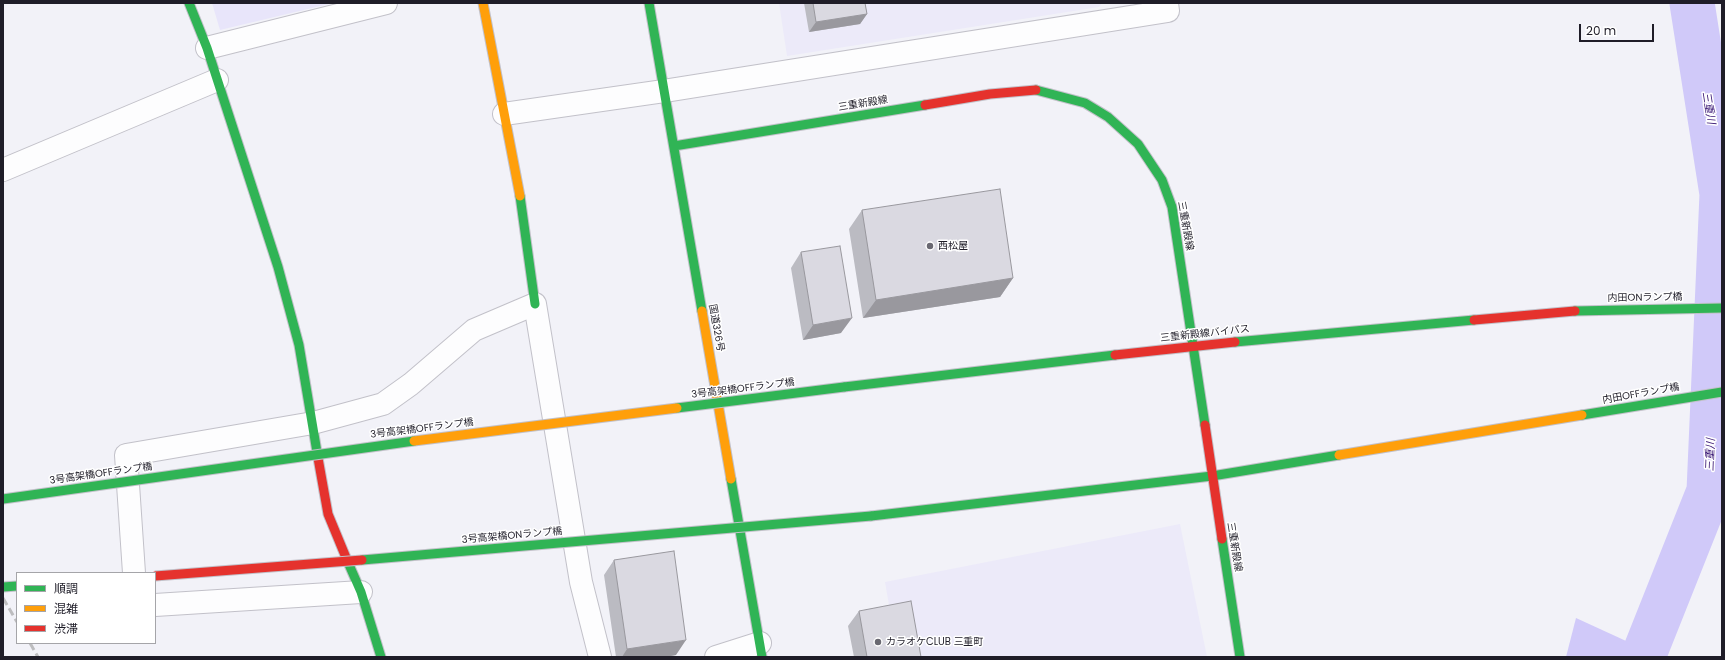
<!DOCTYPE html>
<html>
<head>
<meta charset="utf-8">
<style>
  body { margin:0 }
  #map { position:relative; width:1725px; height:660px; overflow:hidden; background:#f2f2f8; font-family:Poppins,"Noto Sans JP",sans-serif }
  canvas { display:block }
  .frame { position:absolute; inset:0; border:4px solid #1f1d28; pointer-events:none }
  .legend { position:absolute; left:16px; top:572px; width:140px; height:72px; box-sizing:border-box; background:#fff; border:1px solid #a5a5a9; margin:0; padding:5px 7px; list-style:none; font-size:12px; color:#1f1d28 }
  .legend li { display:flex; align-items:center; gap:8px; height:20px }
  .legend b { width:20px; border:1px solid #a5a5a9 }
  .scale { position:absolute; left:1579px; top:24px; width:75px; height:18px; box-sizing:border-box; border:2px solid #1f1d28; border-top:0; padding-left:5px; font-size:12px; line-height:14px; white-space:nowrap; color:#1f1d28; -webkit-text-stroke:3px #fff; paint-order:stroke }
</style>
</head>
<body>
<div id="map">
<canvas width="1725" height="660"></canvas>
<div class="frame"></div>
<ul class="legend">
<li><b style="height:5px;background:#30b455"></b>順調</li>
<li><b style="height:5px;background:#ff9f0a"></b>混雑</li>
<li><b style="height:5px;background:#e5322d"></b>渋滞</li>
</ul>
<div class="scale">20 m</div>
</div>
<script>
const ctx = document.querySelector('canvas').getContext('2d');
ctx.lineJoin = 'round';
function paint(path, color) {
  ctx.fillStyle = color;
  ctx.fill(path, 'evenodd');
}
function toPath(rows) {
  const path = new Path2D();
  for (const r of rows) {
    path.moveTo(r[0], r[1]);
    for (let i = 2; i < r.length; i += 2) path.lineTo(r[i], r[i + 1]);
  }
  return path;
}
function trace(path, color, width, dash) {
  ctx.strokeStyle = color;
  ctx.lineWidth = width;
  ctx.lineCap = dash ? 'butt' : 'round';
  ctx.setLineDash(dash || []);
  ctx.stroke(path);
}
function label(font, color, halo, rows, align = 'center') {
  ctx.font = font + ' Poppins,"Noto Sans JP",sans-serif';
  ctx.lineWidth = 3;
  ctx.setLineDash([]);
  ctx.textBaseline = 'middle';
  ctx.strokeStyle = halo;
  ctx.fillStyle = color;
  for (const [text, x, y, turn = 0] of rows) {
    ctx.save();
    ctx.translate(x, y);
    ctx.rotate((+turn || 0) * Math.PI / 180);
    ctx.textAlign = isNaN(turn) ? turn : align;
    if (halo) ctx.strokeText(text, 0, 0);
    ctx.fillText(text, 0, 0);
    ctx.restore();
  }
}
paint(toPath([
  [779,3,1102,3,1099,7,787,56],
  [1180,524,1207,657,898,657,885,582]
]), '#eceaf9');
paint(toPath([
  [212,3,333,3,220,30]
]), '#e8e5fa');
paint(toPath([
  [1576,618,1661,657,1566,657]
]), '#d0c9f9');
trace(toPath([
  [1643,657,1709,491,1722,194,1692,3]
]), '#d0c9f9', 45);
const street = toPath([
  [207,48,386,3],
  [504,114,664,91,1168,11,1167,3],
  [3,170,217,80],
  [134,573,126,455,313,423,383,404,411,384,474,330,535,304,581,582,600,657],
  [155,605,361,592],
  [716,657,760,643]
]);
const fast = toPath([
  [189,3,207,48,278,267,299,345,318,458],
  [649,3,702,311],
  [1036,90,1085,103,1108,117,1138,144,1162,180,1172,207,1205,425],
  [674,146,925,105],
  [520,196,535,304],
  [1575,311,1722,308],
  [1235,342,1474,320],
  [844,387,1115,355],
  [1582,415,1722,392],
  [731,479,762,657],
  [871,516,1212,476,1339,455],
  [1222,539,1240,657],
  [347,560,361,592,381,657],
  [3,587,17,586]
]);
const slow = toPath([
  [483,3,520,196],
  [702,311,731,479],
  [1339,455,1582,415]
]);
const jam = toPath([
  [925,105,990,94,1036,90],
  [1474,320,1575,311],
  [1115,355,1235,342],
  [1205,425,1222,539],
  [318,458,328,514,347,560]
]);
trace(street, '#c2c1c9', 24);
trace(fast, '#c2c1c9', 11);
trace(slow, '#c2c1c9', 11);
trace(jam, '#c2c1c9', 11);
trace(street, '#fdfdfe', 22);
trace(fast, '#30b455', 9);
trace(slow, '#ff9f0a', 9);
trace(jam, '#e5322d', 9);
trace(toPath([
  [3,598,17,622],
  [30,643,38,657]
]), '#bdbdbf', 3, [8, 4]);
const fastBridge = toPath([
  [677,408,844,387],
  [3,499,414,441],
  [362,560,871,516]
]);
const slowBridge = toPath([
  [414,441,677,408]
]);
const jamBridge = toPath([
  [155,576,362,560]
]);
trace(fastBridge, '#c2c1c9', 11, []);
trace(slowBridge, '#c2c1c9', 11, []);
trace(jamBridge, '#c2c1c9', 11, []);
trace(fastBridge, '#30b455', 9);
trace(slowBridge, '#ff9f0a', 9);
trace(jamBridge, '#e5322d', 9);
paint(toPath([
  [804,3,865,3,867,14,860,24,809,32],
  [862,210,1013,278,1000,297,863,318,849,229],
  [801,252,841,333,803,340,791,268],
  [614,560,676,655,665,657,616,657,604,575],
  [859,611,921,657,854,657,848,626]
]), '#bbbbc2');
paint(toPath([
  [867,14,860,24,809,32,816,22],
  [1013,278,1000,297,863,318,876,300],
  [852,318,841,333,803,340,813,325],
  [686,640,676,655,665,657,622,657,627,649]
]), '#99989e');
const building = toPath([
  [813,3,865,3,867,14,816,22,813,3],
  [1000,189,1013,278,876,300,862,210,1000,189],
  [840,246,852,318,813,325,801,252,840,246],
  [674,551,686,640,627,649,614,560,674,551],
  [911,601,921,657,867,657,859,611,911,601]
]);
paint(building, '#dad9e1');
trace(building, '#99989e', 1);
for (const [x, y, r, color] of [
  [930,246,4,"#696871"],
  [878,642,4,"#696871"]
]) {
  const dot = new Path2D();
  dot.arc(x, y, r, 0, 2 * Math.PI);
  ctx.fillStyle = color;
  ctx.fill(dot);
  trace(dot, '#fff', 1.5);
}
label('10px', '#1f1d28', '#fff', [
  ["三重新殿線",863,104,-9],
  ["三重新殿線",1185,226,80],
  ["内田ONランプ橋",1645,298,-1],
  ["国道326号",716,328,80],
  ["三重新殿線バイパス",1205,334,-6],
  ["3号高架橋OFFランプ橋",743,389,-7],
  ["内田OFFランプ橋",1641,394,-10],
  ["3号高架橋OFFランプ橋",422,429,-7],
  ["3号高架橋OFFランプ橋",101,474,-8],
  ["3号高架橋ONランプ橋",512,536,-5],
  ["三重新殿線",1234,547,81]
]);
label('10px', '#1f1d28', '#fff', [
  ["西松屋",938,246],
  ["カラオケCLUB 三重町",886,642]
], 'left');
label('italic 11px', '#361372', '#fff', [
  ["三重川",1708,108,81],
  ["三重川",1711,455,-88]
]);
</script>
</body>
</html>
